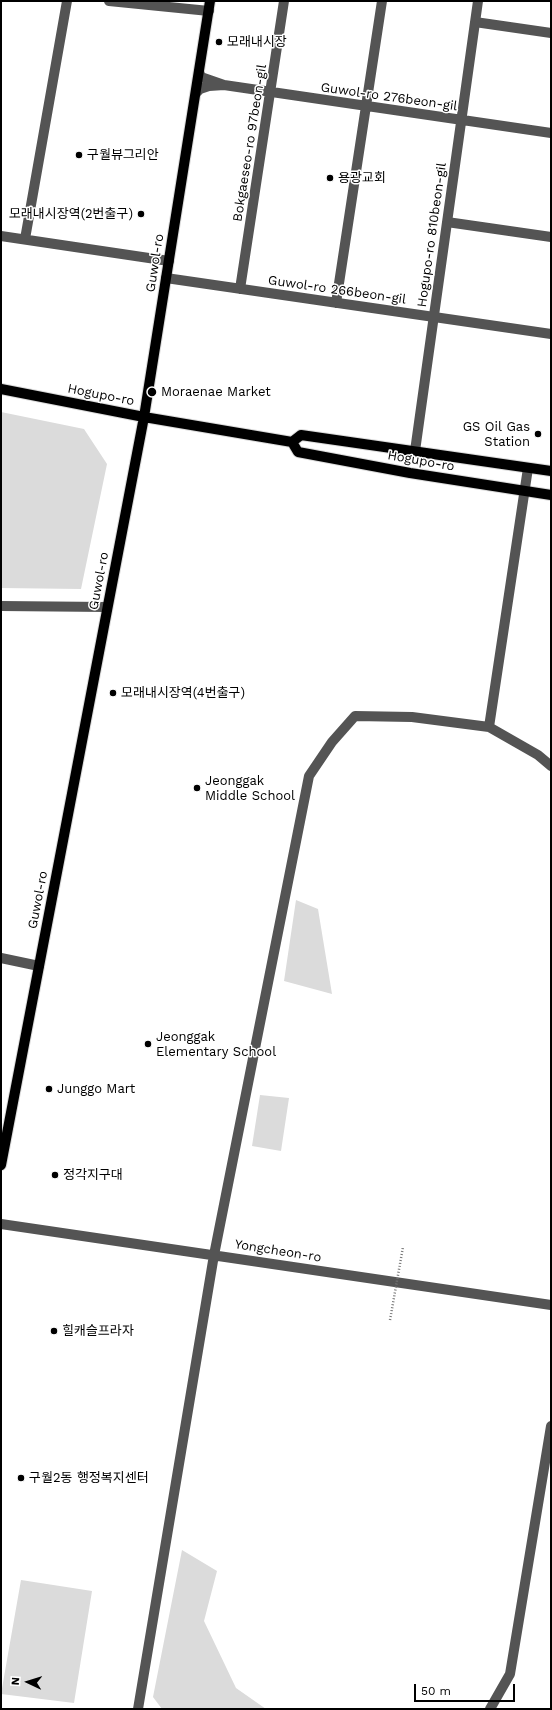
<!DOCTYPE html>
<html>
<head>
<meta charset="utf-8">
<style>
  body { margin:0 }
  #map { position:relative; width:552px; height:1710px; overflow:hidden; background:#fff; font-family:"Work Sans",sans-serif }
  canvas { display:block }
  .frame { position:absolute; inset:0; border:2px solid #000; pointer-events:none }
  .north { position:absolute; left:8px; top:1662px; width:40px; height:40px; -webkit-text-stroke:3px #fff; paint-order:stroke; rotate:274deg; font-size:11px; font-weight:700; line-height:16px; text-align:center; color:#000 }
  .north::after { content:''; display:block; margin:auto; width:14px; height:18px; background:#000; clip-path:polygon(50% 0,100% 100%,50% 72%,0 100%) }
  .scale { position:absolute; left:414px; top:1684px; width:101px; height:18px; box-sizing:border-box; border:2px solid #000; border-top:0; padding-left:5px; font-size:12px; line-height:14px; white-space:nowrap; color:#000; -webkit-text-stroke:3px #fff; paint-order:stroke }
</style>
</head>
<body>
<div id="map">
<canvas width="552" height="1710"></canvas>
<div class="frame"></div>
<div class="north">N</div>
<div class="scale">50 m</div>
</div>
<script>
const ctx = document.querySelector('canvas').getContext('2d');
ctx.lineJoin = 'round';
function paint(path, color) {
  ctx.fillStyle = color;
  ctx.fill(path, 'evenodd');
}
function toPath(rows) {
  const path = new Path2D();
  for (const r of rows) {
    path.moveTo(r[0], r[1]);
    for (let i = 2; i < r.length; i += 2) path.lineTo(r[i], r[i + 1]);
  }
  return path;
}
function trace(path, color, width, dash) {
  ctx.strokeStyle = color;
  ctx.lineWidth = width;
  ctx.lineCap = dash ? 'butt' : 'round';
  ctx.setLineDash(dash || []);
  ctx.stroke(path);
}
function label(font, color, halo, rows, align = 'center') {
  ctx.font = font + ' "Work Sans","Noto Sans KR",sans-serif';
  ctx.lineWidth = 3;
  ctx.setLineDash([]);
  ctx.textBaseline = 'middle';
  ctx.strokeStyle = halo;
  ctx.fillStyle = color;
  for (const [text, x, y, turn = 0] of rows) {
    ctx.save();
    ctx.translate(x, y);
    ctx.rotate((+turn || 0) * Math.PI / 180);
    ctx.textAlign = isNaN(turn) ? turn : align;
    if (halo) ctx.strokeText(text, 0, 0);
    ctx.fillText(text, 0, 0);
    ctx.restore();
  }
}
paint(toPath([
  [1,412,84,429,107,464,81,589,1,588],
  [296,900,318,909,332,994,284,981],
  [260,1095,289,1098,281,1151,252,1146],
  [182,1550,217,1571,204,1621,236,1688,266,1709,162,1709,153,1697],
  [21,1580,92,1591,74,1703,1,1694]
]), '#dbdbdb');
const major = toPath([
  [1,389,144,417,292,442,301,435,551,471],
  [292,442,298,452,410,473,551,495],
  [1,1165,144,417,210,1]
]);
trace(major, '#dbdbdb', 12);
trace(toPath([
  [109,1,209,11],
  [475,22,551,33],
  [224,85,551,133],
  [196,93,200,89,209,86,224,85,201,77,199,72],
  [447,222,551,237],
  [1,236,169,261],
  [25,239,67,1],
  [166,278,551,334],
  [240,289,284,1],
  [336,303,382,1],
  [415,451,478,1],
  [1,606,107,607],
  [489,727,528,468],
  [1,958,39,966],
  [1,1224,551,1305],
  [138,1709,214,1255,309,776,332,742,355,716,412,717,489,727,538,755,551,766],
  [490,1709,510,1674,551,1426]
]), '#545454', 10);
trace(major, '#000', 10);
trace(toPath([
  [390,1320,403,1247]
]), '#767676', 2.5, [1, 2]);
for (const [x, y, r, color] of [
  [219,42,4,"#000"],
  [79,155,4,"#000"],
  [330,178,4,"#000"],
  [141,214,4,"#000"],
  [152,392,5,"#000"],
  [538,434,4,"#000"],
  [113,693,4,"#000"],
  [197,788,4,"#000"],
  [148,1044,4,"#000"],
  [49,1089,4,"#000"],
  [55,1175,4,"#000"],
  [54,1331,4,"#000"],
  [21,1478,4,"#000"]
]) {
  const dot = new Path2D();
  dot.arc(x, y, r, 0, 2 * Math.PI);
  ctx.fillStyle = color;
  ctx.fill(dot);
  trace(dot, '#fff', 1.5);
}
label('13px', '#000', '#fff', [
  ["모래내시장",227,42],
  ["구월뷰그리안",87,155],
  ["용광교회",338,178],
  ["모래내시장역(2번출구)",133,214,"right"],
  ["Moraenae Market",161,392],
  ["GS Oil Gas",530,427,"right"],
  ["Station",530,442,"right"],
  ["모래내시장역(4번출구)",121,693],
  ["Jeonggak",205,781],
  ["Middle School",205,796],
  ["Jeonggak",156,1037],
  ["Elementary School",156,1052],
  ["Junggo Mart",57,1089],
  ["정각지구대",63,1175],
  ["힐캐슬프라자",62,1331],
  ["구월2동 행정복지센터",29,1478]
], 'left');
label('13px', '#000', '#fff', [
  ["Guwol-ro 276beon-gil",389,97,8],
  ["Bokgaeseo-ro 97beon-gil",250,143,-81],
  ["Hogupo-ro 810beon-gil",432,235,-82],
  ["Guwol-ro",155,263,-81],
  ["Guwol-ro 266beon-gil",337,290,8],
  ["Hogupo-ro",101,395,11],
  ["Hogupo-ro",421,461,10],
  ["Guwol-ro",99,581,-79],
  ["Guwol-ro",38,900,-79],
  ["Yongcheon-ro",278,1251,9]
]);
</script>
</body>
</html>
